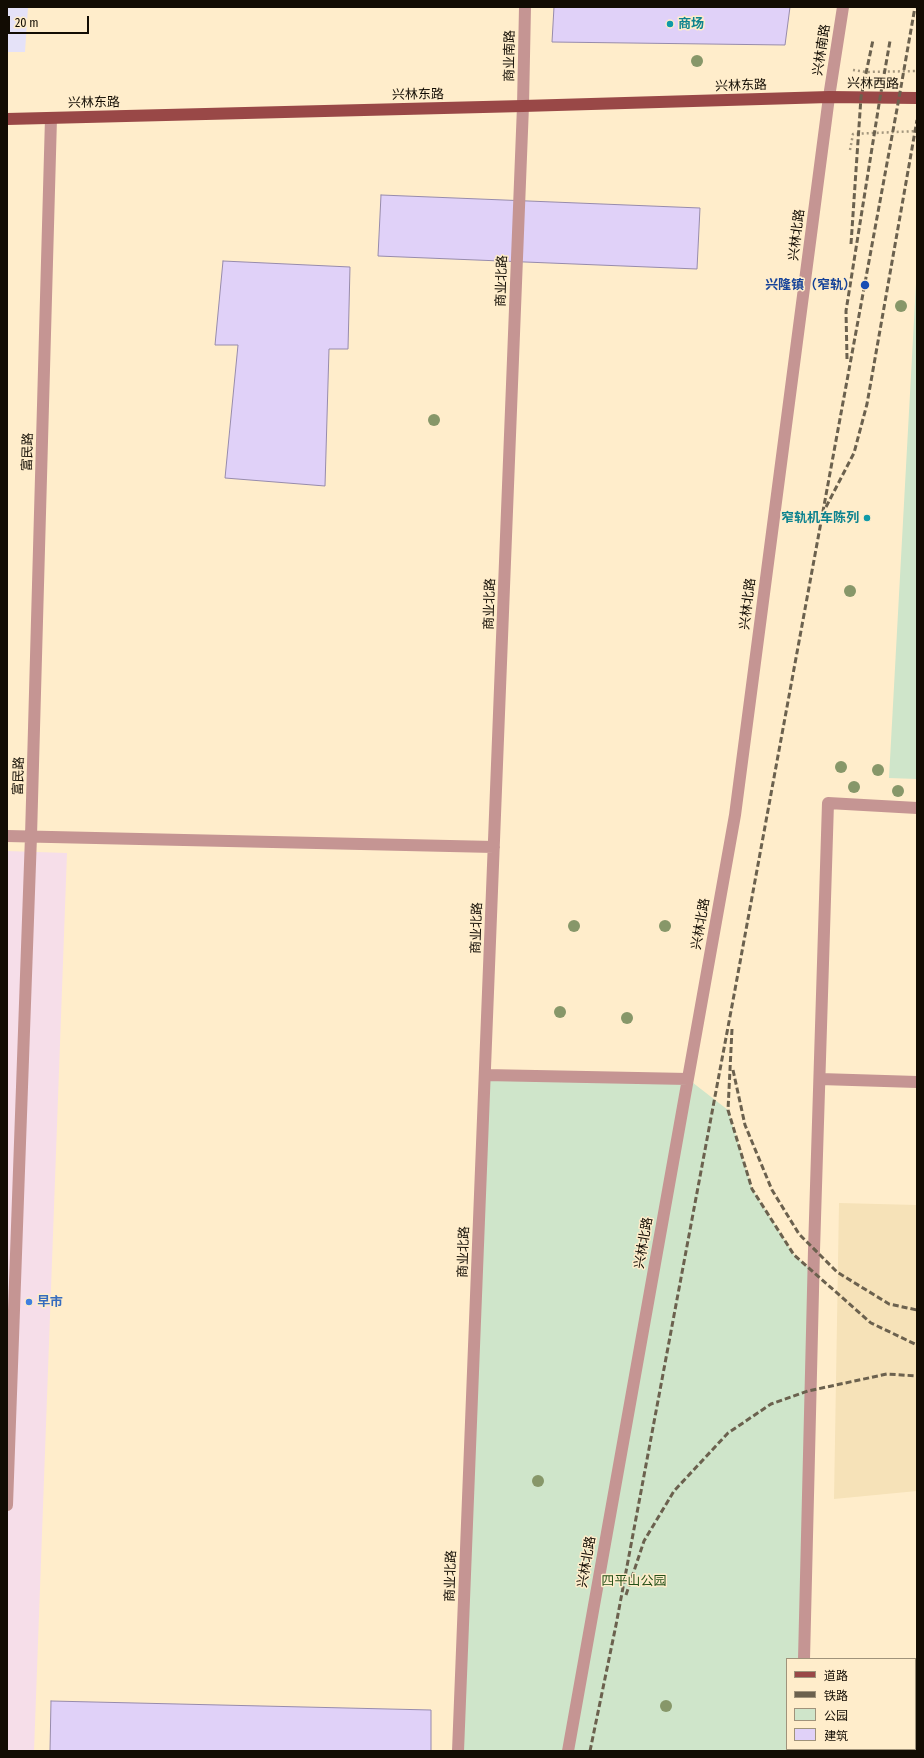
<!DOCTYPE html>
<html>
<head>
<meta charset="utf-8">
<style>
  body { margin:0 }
  #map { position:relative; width:924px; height:1758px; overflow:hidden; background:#ffedcb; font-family:"Fira Sans Condensed","Noto Sans SC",sans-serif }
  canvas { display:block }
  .frame { position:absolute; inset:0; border:8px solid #120c03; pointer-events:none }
  .legend { position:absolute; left:786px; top:1658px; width:130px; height:92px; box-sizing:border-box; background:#ffedcb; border:1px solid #a0937b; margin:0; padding:5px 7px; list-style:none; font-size:12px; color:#120c03 }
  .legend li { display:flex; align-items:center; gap:8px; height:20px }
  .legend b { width:20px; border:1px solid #a0937b }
  .scale { position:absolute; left:8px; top:16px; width:81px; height:18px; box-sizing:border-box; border:2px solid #120c03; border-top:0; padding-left:5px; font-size:12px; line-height:14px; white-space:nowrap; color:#120c03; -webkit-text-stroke:3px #ffedcb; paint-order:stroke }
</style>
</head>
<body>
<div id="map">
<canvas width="924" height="1758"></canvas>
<div class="frame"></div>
<ul class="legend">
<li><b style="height:5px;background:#994847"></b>道路</li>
<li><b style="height:5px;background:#6b614e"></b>铁路</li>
<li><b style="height:11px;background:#cfe5ca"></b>公园</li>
<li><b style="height:11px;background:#e0d1f8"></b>建筑</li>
</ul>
<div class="scale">20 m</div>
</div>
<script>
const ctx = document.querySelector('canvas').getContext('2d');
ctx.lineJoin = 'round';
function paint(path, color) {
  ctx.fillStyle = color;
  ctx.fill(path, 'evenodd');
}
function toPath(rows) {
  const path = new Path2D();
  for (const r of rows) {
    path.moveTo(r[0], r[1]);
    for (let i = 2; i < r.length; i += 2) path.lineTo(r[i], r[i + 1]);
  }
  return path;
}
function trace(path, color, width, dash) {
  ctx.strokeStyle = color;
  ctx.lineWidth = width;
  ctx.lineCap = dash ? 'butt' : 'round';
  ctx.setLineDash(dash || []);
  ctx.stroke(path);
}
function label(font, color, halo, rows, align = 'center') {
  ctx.font = font + ' "Fira Sans Condensed","Noto Sans SC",sans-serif';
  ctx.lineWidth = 3;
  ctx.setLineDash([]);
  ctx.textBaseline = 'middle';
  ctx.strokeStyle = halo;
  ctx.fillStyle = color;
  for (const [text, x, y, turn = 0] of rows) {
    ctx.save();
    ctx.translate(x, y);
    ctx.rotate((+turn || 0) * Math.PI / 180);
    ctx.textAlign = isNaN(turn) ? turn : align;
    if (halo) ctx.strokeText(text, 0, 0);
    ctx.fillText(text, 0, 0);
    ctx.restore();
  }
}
paint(toPath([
  [7,851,67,853,34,1751,7,1751]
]), '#f6dee9');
paint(toPath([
  [839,1203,917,1205,917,1491,834,1499]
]), '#f6e2b8');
paint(toPath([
  [7,7,28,7,25,52,7,52]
]), '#e5e2f8');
paint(toPath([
  [917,265,917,779,889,778],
  [485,1075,688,1079,728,1110,752,1189,794,1255,815,1273,802,1659,787,1659,787,1749,800,1749,800,1751,458,1751]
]), '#cfe5ca');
const building = toPath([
  [554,7,790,7,785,45,552,42,554,7],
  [381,195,700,208,697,269,378,256,381,195],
  [223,261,350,267,348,349,329,349,325,486,225,478,238,345,215,345,223,261],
  [51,1701,431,1710,431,1751,50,1751,51,1701]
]);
paint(building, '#e0d1f8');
trace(building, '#978bac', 1);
trace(toPath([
  [853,70,866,72,917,71],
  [850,150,853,134,917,131]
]), '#a4977e', 2.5, [2, 3]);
trace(toPath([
  [7,836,494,847],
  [485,1075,688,1079],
  [820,1079,917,1082],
  [7,1505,31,836,51,118],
  [804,1659,814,1250,828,803,917,808],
  [458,1751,523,106,525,7],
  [568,1751,735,815,829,97,843,7],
  [802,1751,802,1749]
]), '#c59593', 12);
trace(toPath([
  [7,119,523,106,829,97,917,98]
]), '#994847', 12);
trace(toPath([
  [851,244,861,97,873,40],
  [847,359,846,311,880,98,890,41],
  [826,507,854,453,867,404,917,120],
  [732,1029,728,1110,752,1189,794,1255,871,1323,917,1345],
  [733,1070,745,1125,772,1190,799,1234,837,1272,889,1304,917,1310],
  [626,1595,644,1541,674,1491,728,1433,771,1404,808,1391,887,1374,917,1376],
  [590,1751,616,1625,734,995,899,98,915,7]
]), '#6b614e', 3, [6, 3]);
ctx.fillStyle = '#879769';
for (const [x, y] of [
  [697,61],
  [901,306],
  [434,420],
  [850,591],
  [841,767],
  [878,770],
  [854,787],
  [898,791],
  [574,926],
  [665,926],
  [560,1012],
  [627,1018],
  [538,1481],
  [666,1706]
]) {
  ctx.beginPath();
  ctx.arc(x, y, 6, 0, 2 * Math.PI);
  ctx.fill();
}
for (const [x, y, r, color] of [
  [670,24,4,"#0f9aa8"],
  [865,285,5,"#1a4fb4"],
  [867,518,4,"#0f9aa8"],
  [29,1302,4,"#3f7fe0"]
]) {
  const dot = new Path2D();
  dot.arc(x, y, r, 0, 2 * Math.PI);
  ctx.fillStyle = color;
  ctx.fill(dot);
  trace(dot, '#ffedcb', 1.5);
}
label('bold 13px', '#0d838f', '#ffedcb', [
  ["商场",678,24],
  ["窄轨机车陈列",859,518,"right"]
], 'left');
label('13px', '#120c03', '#ffedcb', [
  ["兴林南路",822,50,-81],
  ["商业南路",510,56,-89],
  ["兴林西路",873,84,1],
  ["兴林东路",741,86,-2],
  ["兴林东路",418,95,-1],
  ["兴林东路",94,103,-1],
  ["兴林北路",797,235,-83],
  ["商业北路",502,281,-88],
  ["富民路",28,452,-88],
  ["商业北路",490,604,-88],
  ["兴林北路",748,604,-83],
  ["富民路",19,776,-88],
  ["兴林北路",701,924,-80],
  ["商业北路",477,928,-88],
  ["兴林北路",644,1243,-80],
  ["商业北路",464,1252,-88],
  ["兴林北路",587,1562,-80],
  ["商业北路",451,1576,-88]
]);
label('bold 13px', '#164399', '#ffedcb', [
  ["兴隆镇（窄轨）",856,285]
], 'right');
label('bold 13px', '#366cbe', '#ffedcb', [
  ["早市",37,1302]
], 'left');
label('13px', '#245018', '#ffedcb', [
  ["四平山公园",634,1581]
]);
</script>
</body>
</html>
